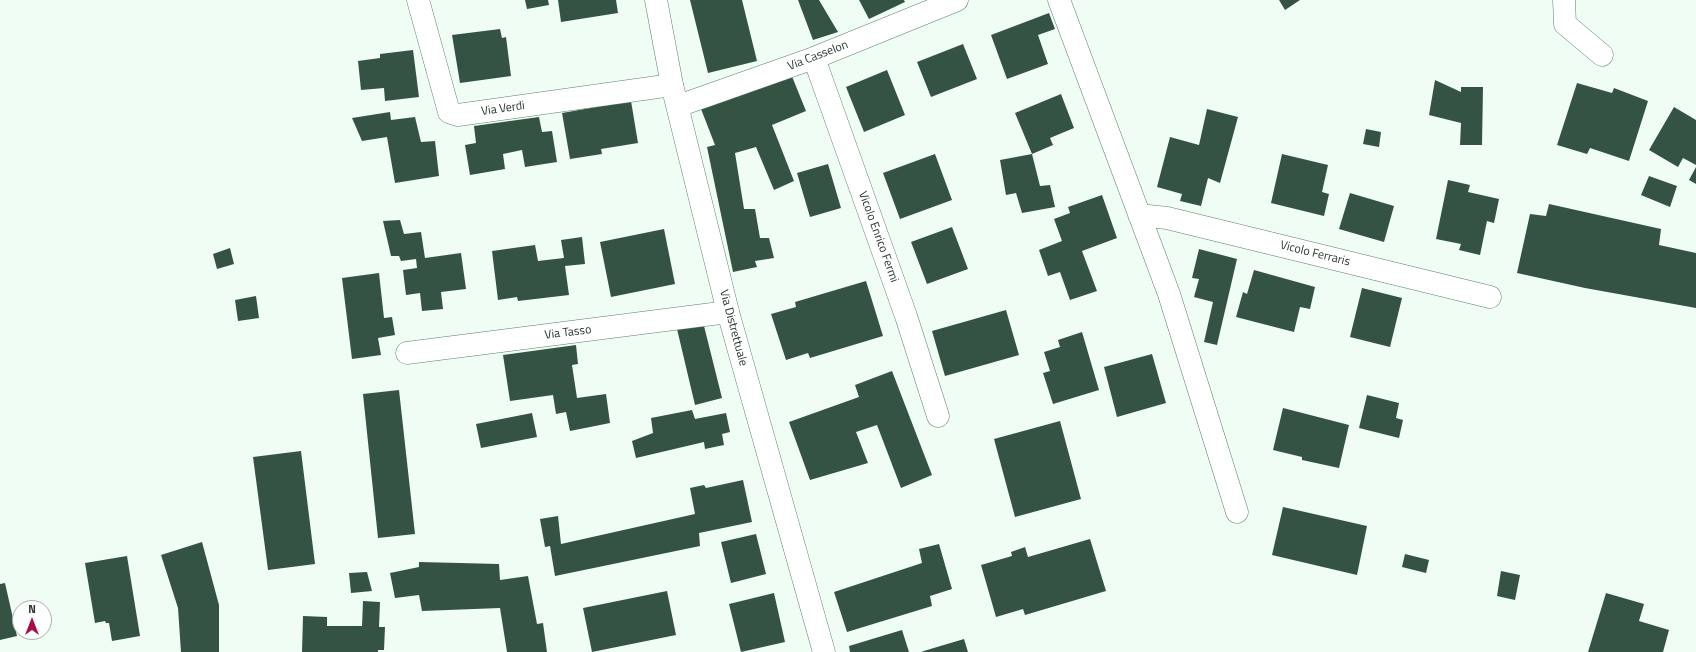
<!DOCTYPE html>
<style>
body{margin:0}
#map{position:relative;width:1696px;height:652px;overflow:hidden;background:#f0fdf5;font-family:"Titillium Web",sans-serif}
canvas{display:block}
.north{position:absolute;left:12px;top:600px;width:40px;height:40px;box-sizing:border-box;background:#fff;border:1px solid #a9afab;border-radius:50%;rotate:0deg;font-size:11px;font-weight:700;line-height:16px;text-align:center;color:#28362e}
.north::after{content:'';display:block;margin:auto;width:14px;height:18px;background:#a40e4c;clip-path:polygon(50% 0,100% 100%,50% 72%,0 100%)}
</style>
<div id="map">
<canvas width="1696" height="652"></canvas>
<div class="north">N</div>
</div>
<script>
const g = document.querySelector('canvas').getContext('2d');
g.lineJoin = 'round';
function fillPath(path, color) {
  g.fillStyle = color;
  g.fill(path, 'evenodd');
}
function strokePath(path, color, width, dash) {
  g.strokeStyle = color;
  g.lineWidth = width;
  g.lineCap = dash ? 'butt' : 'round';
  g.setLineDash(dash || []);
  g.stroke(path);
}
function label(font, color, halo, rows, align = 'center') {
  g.font = font + ' "Titillium Web",sans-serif';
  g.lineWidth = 4;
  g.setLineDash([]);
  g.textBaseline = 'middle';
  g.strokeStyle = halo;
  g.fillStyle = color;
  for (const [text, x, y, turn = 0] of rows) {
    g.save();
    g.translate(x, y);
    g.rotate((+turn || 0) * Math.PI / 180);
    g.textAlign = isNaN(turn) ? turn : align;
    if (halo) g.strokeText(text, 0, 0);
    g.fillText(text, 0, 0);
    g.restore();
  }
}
fillPath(new Path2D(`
 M525,0H548L549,5L527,9Z
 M558,0H616L618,13L561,22Z
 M690,0H742L757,61L708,73Z
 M798,0H819L838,32L813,40Z
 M859,0H904L905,2L869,19Z
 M1279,0H1300L1285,10Z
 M1049,13L1055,29L1038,35L1048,64L1007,79L991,35Z
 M500,29L502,38L506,37L511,76L460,83L452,35Z
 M963,44L977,79L931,97L917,62Z
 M413,50L419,97L385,101L384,88L361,90L358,61L380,58V54Z
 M887,70L905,115L864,132L846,87Z
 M791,74L806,111L772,125L794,181L774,190L756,147L735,153L744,209H755L760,238H769L774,258L755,261L757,267L733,272L707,147L715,145L701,109Z
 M1435,80L1461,92V87H1483L1482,145H1460L1461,123L1429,115Z
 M1577,83L1612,93L1614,88L1648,101L1629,161L1590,148L1587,154L1557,145Z
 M1061,94L1074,128L1050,138L1053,145L1032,154L1040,186L1050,185L1055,207L1022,213L1016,193L1006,195L1000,160L1032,154L1015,113Z
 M631,101L638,143L601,149L602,154L570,159L562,113Z
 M1674,107L1696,120V165L1683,158L1678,167L1649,150Z
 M1207,109L1238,117L1220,183L1208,178L1201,206L1180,201L1182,194L1157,187L1170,137L1199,145Z
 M390,112L391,120L415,117L421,142L435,141L439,176L395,183L387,137L362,141L352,118Z
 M539,117L542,132L552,131L557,162L525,167L522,150L503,154L505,169L470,175L465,145L476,143L474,126Z
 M1366,129L1381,132L1379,147L1363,144Z
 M935,154L952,200L900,219L883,173Z
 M1282,154L1328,165L1322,192L1329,194L1324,216L1271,203Z
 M828,164L841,208L810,217L797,173Z
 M1696,167V184L1689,180Z
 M1649,176L1677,186L1670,207L1641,195Z
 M1448,180L1470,185L1468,192L1499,199L1494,223L1487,221L1480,255L1459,250L1461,244L1436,239Z
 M1350,193L1394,206L1384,242L1339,229Z
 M1102,195L1117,238L1082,251L1097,291L1070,300L1060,272L1048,276L1039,250L1062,241L1054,219L1070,213L1068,207Z
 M1549,204L1661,229L1659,245L1696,253V308L1585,288L1517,273L1530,214L1546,216Z
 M400,220L404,234L421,232L425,258L461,253L466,289L441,292L443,309L422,311L420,293L406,295L403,270L417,268L416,259L401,261L399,256H391L383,221Z
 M952,227L968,269L927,284L911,242Z
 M664,229L675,284L611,297L600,242Z
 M582,237L585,264L565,266L569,295L518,301L517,297L498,300L492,251L535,245L538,261L564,258L561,240Z
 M230,248L234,264L217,269L213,254Z
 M1199,249L1237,259L1217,345L1204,342L1213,302L1194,297L1199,279L1192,278Z
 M1254,270L1315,287L1310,309L1300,307L1294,332L1236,317L1243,292L1247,294Z
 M379,273L384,318L392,317L395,335L378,338L381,355L352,359L342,278Z
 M866,281L883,336L810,358L808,353L786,360L771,314L796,307L795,302Z
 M1362,288L1402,298L1390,347L1350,337Z
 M256,296L259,318L238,321L235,300Z
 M1006,310L1019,355L945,376L932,331Z
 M703,322L722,398L695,405L677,329Z
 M1082,332L1099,390L1053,404L1043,373L1050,371L1044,352L1060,347L1058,340Z
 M576,345L578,364L572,365L577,398L606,394L610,423L570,431L566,412L556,414L553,395L510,401L503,355Z
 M1152,354L1166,403L1117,417L1104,367Z
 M892,371L932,475L901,488L877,425L856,432L868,463L810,480L789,422L859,397L855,385Z
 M399,390L415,534L378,538L363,394Z
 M1367,395L1399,403L1396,418L1403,420L1399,438L1359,428Z
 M1283,408L1349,425L1339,468L1302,460V457L1273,450Z
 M692,410L695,419L726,413L730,432L722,434L724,445L705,449L704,442L636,458L632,441L653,433L651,418Z
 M532,413L537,437L481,448L476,424Z
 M1060,421L1081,499L1015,517L994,439Z
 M301,451L315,564L268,570L253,457Z
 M743,480L752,522L699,533L700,546L555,576L550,546L545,547L540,519L558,516L561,544L695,514L690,488L704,485L706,488Z
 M1283,507L1367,526L1357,575L1272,555Z
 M756,534L766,574L731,583L721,542Z
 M1090,539L1106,591L1025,615L1023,609L996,617L981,565L1012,556L1011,552L1025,547L1028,557Z
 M202,542L219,605V652H181L178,608L161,555Z
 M939,544L952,589L930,596L932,606L847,632L834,592L922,563L919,549Z
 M1405,554L1429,560L1426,573L1402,567Z
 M127,556L140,636L112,641L109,623H106L105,621L95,623L85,563Z
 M419,562L499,564L500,580L528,576L537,624L543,623L547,652H507L500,608L422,611L419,595L395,598L390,573L419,567Z
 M1501,571L1520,575L1515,600L1497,596Z
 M367,572L372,591L351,593L349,573Z
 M5,583L17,636L0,640V584Z
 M667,591L676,635L592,652L583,608Z
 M774,593L785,642L741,652L729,604Z
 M1606,593L1644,604L1639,621L1669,630L1663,652H1588Z
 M363,601L380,602L379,627H385L384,650H378V652H302L303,616L327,617V626H362Z
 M902,630L909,652H850L849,646Z
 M964,639L968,652H921L927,650Z`), '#355342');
const minor = new Path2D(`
 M418,0L449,112L458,115L672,85
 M1059,0L1169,294L1237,512
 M1564,0L1565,24L1602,55
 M814,58L906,316L938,416
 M678,106L814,58L957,0
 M1139,215L1167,218L1490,297
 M407,353L728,312`);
const major = new Path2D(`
 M656,0L672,85L728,312L824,652`);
strokePath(minor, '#5f7e6c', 23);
strokePath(major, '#5f7e6c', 23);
strokePath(minor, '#fff', 22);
strokePath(major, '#fff', 22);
label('12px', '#28362e', '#fff', [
 ["Via Casselon",818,56,-21],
 ["Via Verdi",503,109,-8],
 ["Vicolo Enrico Fermi",878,237,70],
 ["Vicolo Ferraris",1315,254,14],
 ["Via Distrettuale",733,328,75],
 ["Via Tasso",568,333,-7]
]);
</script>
